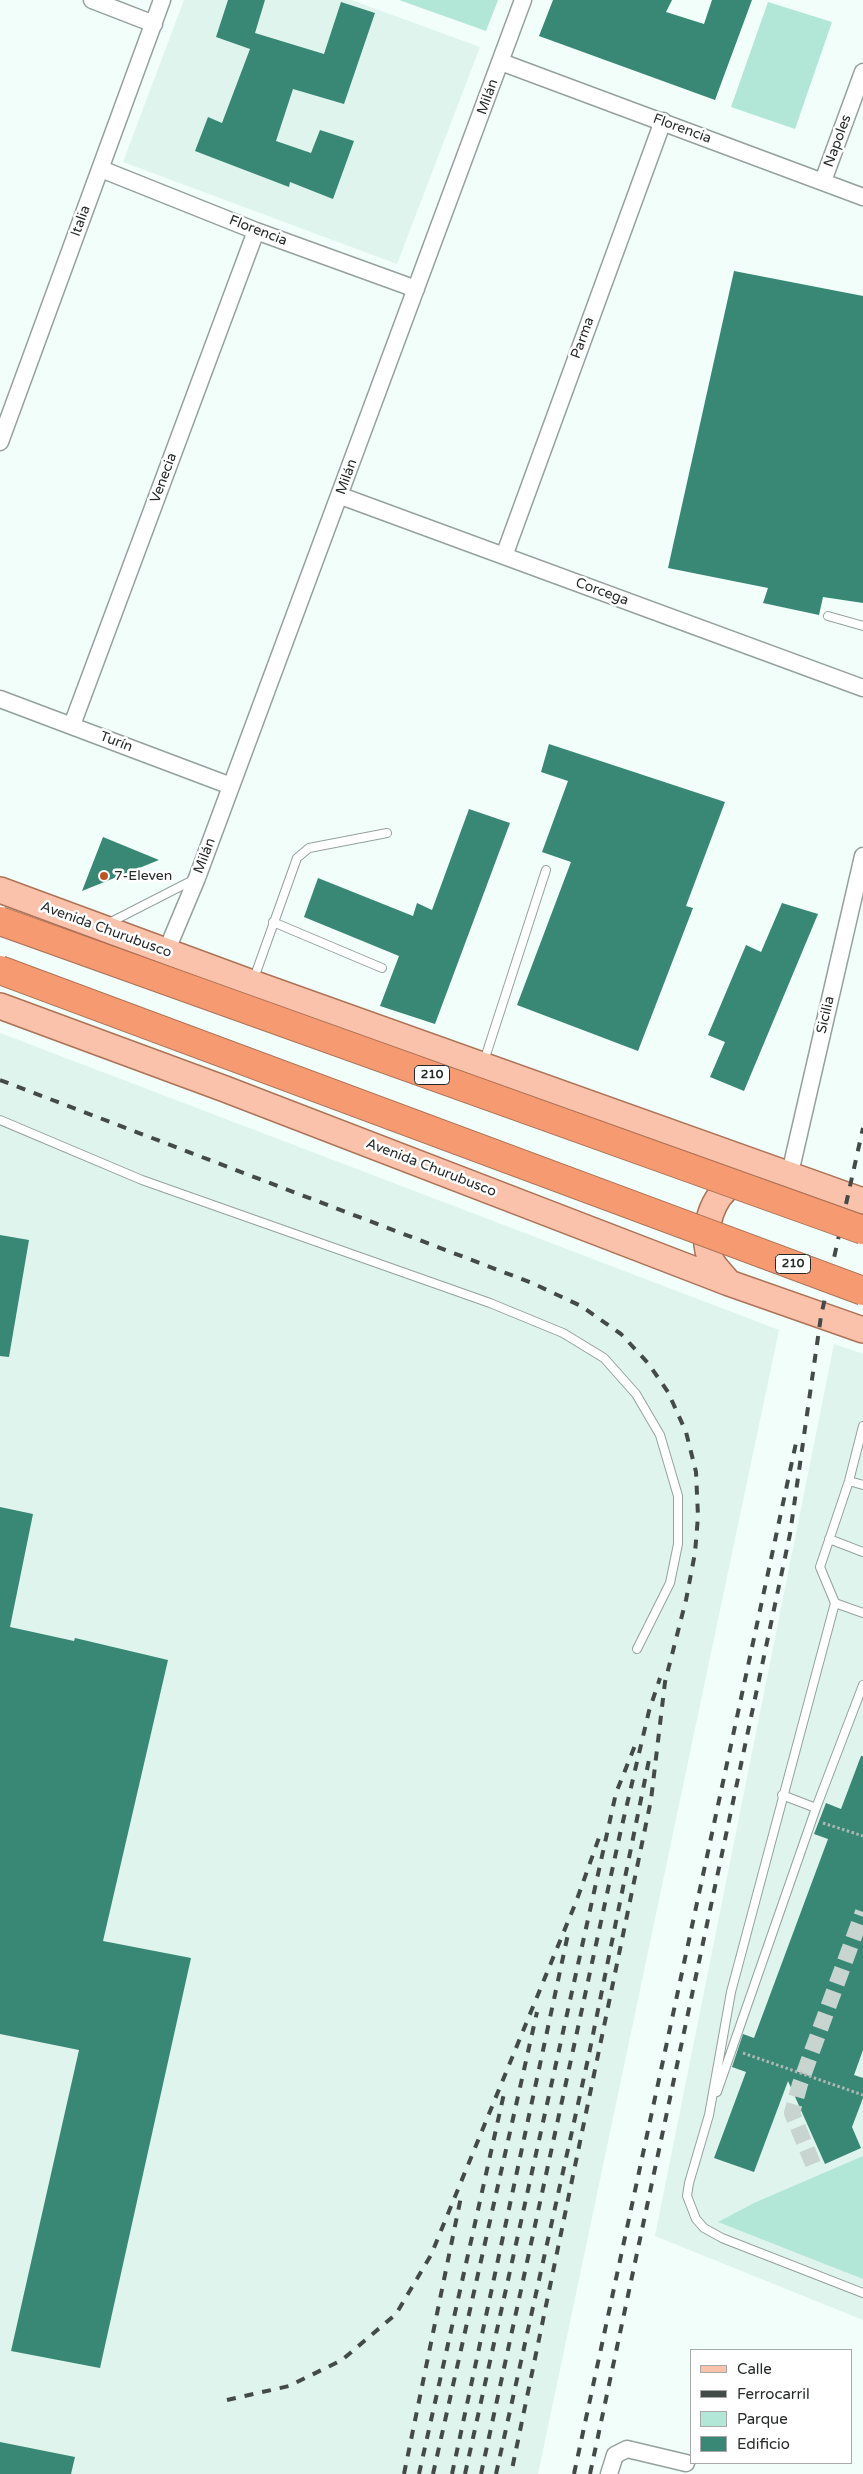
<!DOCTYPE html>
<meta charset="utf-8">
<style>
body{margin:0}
#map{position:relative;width:863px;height:2474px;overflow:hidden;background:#f1fefa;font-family:"Varela Round",sans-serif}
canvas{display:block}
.legend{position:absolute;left:690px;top:2349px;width:162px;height:115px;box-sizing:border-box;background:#fff;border:1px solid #a8aaa9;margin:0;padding:6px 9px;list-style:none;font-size:15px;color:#252a28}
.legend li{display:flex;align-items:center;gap:10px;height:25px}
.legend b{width:25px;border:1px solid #a8aaa9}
</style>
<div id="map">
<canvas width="863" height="2474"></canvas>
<ul class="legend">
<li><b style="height:6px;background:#fac2aa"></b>Calle</li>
<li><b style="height:6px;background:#444a48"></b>Ferrocarril</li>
<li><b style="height:14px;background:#b2e7d8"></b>Parque</li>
<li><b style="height:14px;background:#398875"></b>Edificio</li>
</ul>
</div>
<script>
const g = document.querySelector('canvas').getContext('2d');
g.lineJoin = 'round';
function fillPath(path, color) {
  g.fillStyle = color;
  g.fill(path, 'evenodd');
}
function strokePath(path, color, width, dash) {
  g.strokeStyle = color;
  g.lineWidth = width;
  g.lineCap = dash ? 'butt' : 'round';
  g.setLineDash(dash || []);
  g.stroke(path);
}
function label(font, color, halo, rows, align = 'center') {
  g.font = font + ' "Varela Round",sans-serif';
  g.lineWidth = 5;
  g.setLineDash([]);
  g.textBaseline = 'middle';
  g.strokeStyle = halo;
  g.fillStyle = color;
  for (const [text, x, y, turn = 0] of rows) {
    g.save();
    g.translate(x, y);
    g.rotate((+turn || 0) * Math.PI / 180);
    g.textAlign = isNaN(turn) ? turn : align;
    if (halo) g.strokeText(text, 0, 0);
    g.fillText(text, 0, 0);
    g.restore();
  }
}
fillPath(new Path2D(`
 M184,0H351L480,47L397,264L123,162Z
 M0,1033L779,1330L538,2474H0Z
 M834,1344L863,1354V2320L655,2236Z`), '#def4ed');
fillPath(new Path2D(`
 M399,0H498L486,31Z
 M768,2L832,22L795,129L731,107Z
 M863,2156V2279L718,2222L754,2203Z`), '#b2e7d8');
fillPath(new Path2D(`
 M228,0H265L255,33L324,54L341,2L375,13L344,104L293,89L276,141L311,153L320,130L354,141L333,199L290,182L289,187L195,151L208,117L222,123L250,49L216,37Z
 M553,0H672L666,12L704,24L712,0H752L715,100L539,36Z
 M734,271L863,296V603L823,597L819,615L763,603L768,588L668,568Z
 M549,744L725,802L686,906L693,908L638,1051L517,1005L571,862L542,852L568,781L541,772Z
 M469,809L510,823L435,1024L380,1006L399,956L304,917L318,878L413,916L417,903L432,910Z
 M103,837L159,860L82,891Z
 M782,903L818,914L744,1091L710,1077L725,1042L708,1035L746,945L761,952Z
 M0,1235L29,1240L9,1357L0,1356Z
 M0,1507L33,1514L10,1627L74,1641L75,1638L168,1660L103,1941L191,1958L100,2368L11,2351L79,2050L0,2034Z
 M861,1756H863V2050L854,2075L863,2078V2098L852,2127L861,2148L825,2164L788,2081L754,2172L714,2158L746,2072L732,2067L743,2034L754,2038L828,1839L814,1834L826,1803L841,1809Z
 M0,2442L75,2457L71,2474H0Z`), '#398875');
strokePath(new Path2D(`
 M813,2164L792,2113L800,2084L863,1912`), '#c8d4d0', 16, [16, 8]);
const lane = new Path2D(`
 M828,616L863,626
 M273,922L382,968
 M107,924L195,879
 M253,981L297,858L309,848L387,833
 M484,1061L546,870
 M0,1120L142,1180L490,1303L563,1333L604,1358L636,1394L660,1435L678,1496V1544L670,1583L637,1649
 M863,1426L849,1481L820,1567L835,1603L731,1992L709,2115L689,2183L687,2196L696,2219L704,2228L722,2238L863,2293
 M849,1481L863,1485
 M829,1539L863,1552
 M835,1603L863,1613
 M782,1795L816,1808
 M717,2092L816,1808L863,1685`);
const street = new Path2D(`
 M92,0L154,24
 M501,62L863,197
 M101,169L256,231L416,289
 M823,181L863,72
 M0,442L162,0
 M341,496L863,688
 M504,556L663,121
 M0,699L231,786
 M72,725L256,231
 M166,952L197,878L523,0
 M790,1173L863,856
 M609,2474L615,2455L627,2449L686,2463`);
const primary = new Path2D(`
 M0,890L252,983L863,1201
 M0,1006L225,1089L729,1283L863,1330
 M729,1283C724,1276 716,1269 712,1262C701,1240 708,1206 726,1189C732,1183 741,1178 748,1173`);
strokePath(lane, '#95a19d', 10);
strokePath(street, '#95a19d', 19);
strokePath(primary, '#ad7357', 28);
strokePath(new Path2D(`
 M823,1823L863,1836
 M743,2053L863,2095`), '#aeb8b5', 3, [2.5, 2.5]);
strokePath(lane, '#fff', 8);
strokePath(street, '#fff', 16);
strokePath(primary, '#fac2aa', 25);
strokePath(new Path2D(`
 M0,1080L532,1283L581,1306L621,1334L648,1363L668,1392L686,1432L696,1472L698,1516L695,1553L686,1600L665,1682L651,1800L511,2474
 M227,2400L289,2386L342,2360L396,2314L431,2255L576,1902L600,1835
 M404,2474L462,2192
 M419,2474L505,2089
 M433,2474L537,2012
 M452,2474L568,1934
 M465,2474L616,1793L636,1743
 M481,2474L620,1834L649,1711L660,1678
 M496,2474L588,2059L650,1755
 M574,2474L796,1443
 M590,2474L790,1534L821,1316L863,1128`), '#444a48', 4, [9, 9]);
const highwayBridge = new Path2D(`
 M0,921L863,1230
 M0,970L863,1291`);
strokePath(highwayBridge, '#ad7357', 30, []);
strokePath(highwayBridge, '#f69a71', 28);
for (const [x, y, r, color] of [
 [104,876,5,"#bb5625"]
]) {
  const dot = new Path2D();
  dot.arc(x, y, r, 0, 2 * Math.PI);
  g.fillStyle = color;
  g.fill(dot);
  strokePath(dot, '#fff', 2);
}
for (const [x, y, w] of [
 [432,1075,35],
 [793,1264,35]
]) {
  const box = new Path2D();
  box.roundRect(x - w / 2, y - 9.5, w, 19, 4);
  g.fillStyle = '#fff';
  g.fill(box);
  strokePath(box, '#252a28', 1);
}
label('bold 12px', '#252a28', null, [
 ["210",432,1075],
 ["210",793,1264]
]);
label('14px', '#252a28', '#fff', [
 ["Milán",488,97,-70],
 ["Florencia",682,129,20],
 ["Napoles",838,141,-70],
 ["Italia",81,221,-70],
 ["Florencia",258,231,21],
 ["Parma",583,338,-70],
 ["Milán",347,477,-70],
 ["Venecia",164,478,-70],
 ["Corcega",602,592,20],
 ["Turín",116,742,21],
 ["Milán",205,856,-69],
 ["Avenida Churubusco",106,930,20],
 ["Sicilia",826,1015,-77],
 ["Avenida Churubusco",431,1168,21]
]);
label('14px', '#252a28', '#fff', [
 ["7-Eleven",114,876]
], 'left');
</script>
